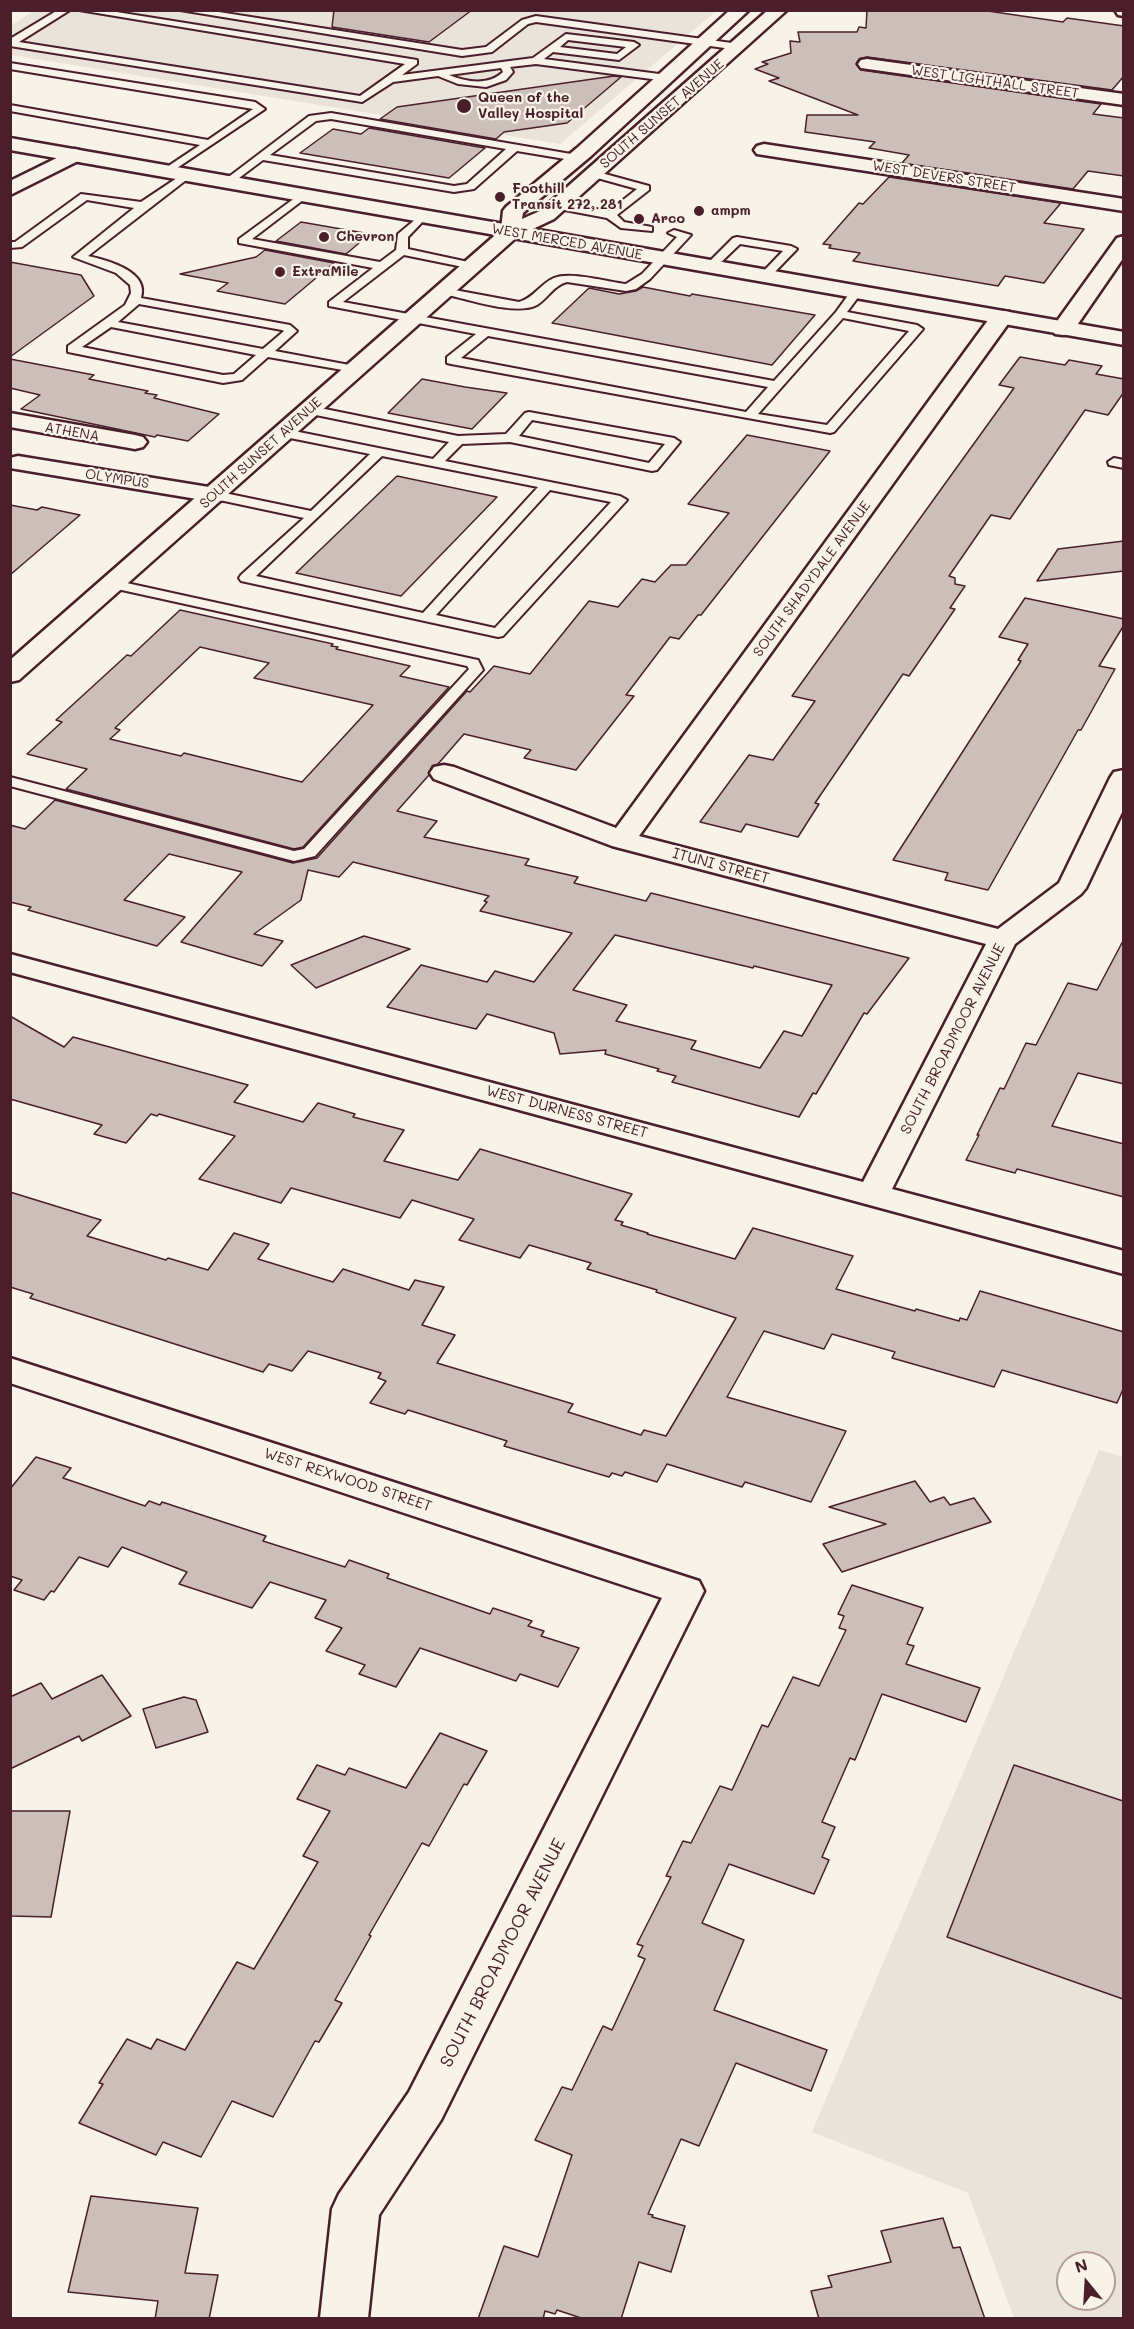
<!DOCTYPE html>
<style>
body{margin:0}
#map{position:relative;width:1134px;height:2329px;overflow:hidden;background:#f7f3e8;font-family:Mali,sans-serif}
canvas{display:block}
.frame{position:absolute;inset:0;border:12px solid #4a1f2b;pointer-events:none}
.north{position:absolute;left:1056px;top:2251px;width:60px;height:60px;box-sizing:border-box;background:#f7f3e8;border:2px solid #b29e9c;border-radius:50%;rotate:342deg;font-size:16px;font-weight:700;line-height:24px;text-align:center;color:#4a1f2b}
.north::after{content:'';display:block;margin:auto;width:21px;height:27px;background:#4a1f2b;clip-path:polygon(50% 0,100% 100%,50% 72%,0 100%)}
</style>
<div id="map">
<canvas width="1134" height="2329"></canvas>
<div class="frame"></div>
<div class="north">N</div>
</div>
<script>
const g = document.querySelector('canvas').getContext('2d');
g.lineJoin = 'round';
function fillPath(path, color) {
  g.fillStyle = color;
  g.fill(path, 'evenodd');
}
function strokePath(path, color, width, dash) {
  g.strokeStyle = color;
  g.lineWidth = width;
  g.lineCap = dash ? 'butt' : 'round';
  g.setLineDash(dash || []);
  g.stroke(path);
}
function label(font, color, halo, rows, align = 'center') {
  g.font = font + ' Mali,sans-serif';
  g.lineWidth = 4.5;
  g.setLineDash([]);
  g.textBaseline = 'middle';
  g.strokeStyle = halo;
  g.fillStyle = color;
  for (const [text, x, y, turn = 0] of rows) {
    g.save();
    g.translate(x, y);
    g.rotate((+turn || 0) * Math.PI / 180);
    g.textAlign = isNaN(turn) ? turn : align;
    if (halo) g.strokeText(text, 0, 0);
    g.fillText(text, 0, 0);
    g.restore();
  }
}
fillPath(new Path2D(`
 M35,10L716,11L560,144L11,55L10,26Z
 M1099,1450L1123,1457V2318H1014L968,2193L812,2132ZM1068,2263H1104V2299H1068Z`), '#eae3da');
const building = new Path2D(`
 M334,10H472L429,42L332,27Z
 M867,10H981L1063,22L1067,18L1124,26V76L1112,90L867,57L859,59L856,64L861,70L1101,104L1093,114L1124,118V176L1088,171L1073,189L902,163L909,155L869,148L875,142L805,132L807,115H858L769,81L779,78L755,69L768,64L762,62L791,53L790,41L800,42L798,32H857L859,27L866,28Z
 M614,76L621,77L567,123L504,132L496,139L380,119L397,107Z
 M369,128L485,148L449,178L300,153L333,129L361,134Z
 M889,177L1061,203L1044,223L1084,229L1044,283L1005,276L998,286L853,261L860,253L829,248L831,245L823,244L859,203L863,204Z
 M301,222L370,234L346,254L276,241Z
 M265,250L334,263L285,304L217,291L228,283L180,274L256,257Z
 M10,262L81,275L94,296L10,357Z
 M643,287L690,296L692,294L815,315L772,365L552,323L589,288L619,294L636,291Z
 M1020,357L1065,365L1069,360L1102,366L1096,374L1124,379V392L1108,415L1085,410L1010,519L991,515L949,576L955,578V584L965,586L950,608L955,609L909,676L903,674L815,803L819,804L798,837L746,824L741,832L700,822L749,755L773,760L815,701L792,696L1014,388L999,385Z
 M10,359L94,375L89,379L148,391L145,393L157,395L154,398L219,414L188,441L157,435L155,437L21,409L40,395L10,388Z
 M422,379L465,387L507,393L472,429L388,413Z
 M747,435L830,451L701,615H698L679,639L670,637L626,695L634,696L576,770L524,758L531,750L464,734L438,764L432,766L429,775L397,811L437,821L424,837L529,859L525,865L578,877L574,883L646,901L651,893L909,958L867,1014L864,1013L816,1094L813,1093L799,1117L672,1082L676,1076L657,1071L659,1069L605,1054L606,1050L560,1054L554,1033L487,1014L476,1029L387,1007L421,965L487,982L495,971L534,982L572,933L480,911L487,902L484,901L489,896L353,862L339,877L308,870L301,900L254,934L283,941L262,966L181,942L242,872L169,854L124,900L185,917L157,946L28,910L31,907L10,902V825L25,829L55,800L293,863L317,858L467,691L470,692L494,666L530,674L589,601L618,607L642,579L655,582L671,565H686L729,513L688,504ZM615,935L753,968L754,966L832,985L802,1036L784,1031L760,1068L691,1049L696,1041L616,1021L627,1005L573,990Z
 M397,476L497,497L401,596L296,573Z
 M10,505L37,510L42,507L80,515L10,575Z
 M1124,541V571L1037,581L1058,549Z
 M1025,598L1124,619V625L1099,666L1115,669L1081,730H1078L988,890L945,880L948,873L893,860L1021,661L1018,660L1028,644L999,637Z
 M180,610L333,644L331,646L338,647L336,649L410,666L400,676L449,687L303,847L294,849L66,789L87,769L27,754L62,722L56,720L127,655L131,656ZM200,647L269,663L254,678L373,705L302,782L184,753L181,756L110,739L120,730L115,728Z
 M364,936L410,949L316,988L291,965Z
 M1124,939V1084L1078,1073L1052,1126L1124,1144V1197L1017,1169L1015,1173L966,1160L979,1135H977L1000,1088L1004,1089L1026,1043L1036,1045L1068,983L1097,990Z
 M10,1016L64,1047L73,1037L248,1085L234,1102L303,1122L318,1103L355,1114L353,1117L404,1130L384,1161L458,1180L480,1149L632,1194L615,1220L623,1222L621,1225L648,1233L647,1234L735,1259L753,1228L853,1256L836,1289L915,1311L916,1309L959,1321L960,1318L967,1320L980,1291L1124,1332V1387L1117,1403L1002,1370L994,1387L892,1358L895,1352L832,1334L824,1349L764,1331L727,1397L846,1431L811,1502L745,1482L742,1487L667,1464L657,1482L625,1472L622,1476L612,1473L609,1477L504,1446L507,1441L408,1410L405,1414L370,1403L386,1381L378,1378L381,1373L308,1351L292,1371L269,1364L263,1372L30,1298L33,1294L10,1287V1192L101,1220L87,1236L166,1260L168,1258L208,1270L234,1233L269,1244L258,1259L333,1282L343,1269L409,1290L415,1280L444,1287L422,1325L455,1335L437,1363L573,1404L568,1412L641,1435L644,1430L666,1436L736,1318L656,1292L657,1290L587,1269L591,1263L529,1245L520,1258L459,1240L474,1219L412,1200L400,1218L291,1188L281,1203L199,1179L235,1136L159,1114L157,1116L151,1114L126,1143L94,1134L102,1125L10,1099Z
 M36,1457L71,1468L63,1478L145,1506L149,1501L160,1505L162,1502L266,1536L263,1541L345,1567L349,1560L389,1574L387,1578L490,1614L493,1608L532,1621L528,1626L544,1631L541,1636L579,1648L558,1687L520,1674L516,1681L420,1648L396,1687L359,1674L365,1665L326,1651L342,1628L315,1618L326,1600L270,1582L252,1608L179,1584L187,1572L122,1547L108,1567L79,1557L54,1592L51,1591L44,1600L14,1590L22,1580L10,1576V1489Z
 M915,1481L930,1502L944,1497L950,1505L974,1498L991,1522L842,1572L823,1544L886,1524L829,1507Z
 M852,1585L923,1608L907,1644L914,1646L906,1664L980,1688L966,1722L882,1694L855,1760L850,1758L822,1822L835,1827L822,1857L829,1860L814,1894L729,1864L702,1923L744,1940L714,2010L827,2050L811,2091L736,2063L699,2146L681,2139L648,2214L653,2215L652,2217L685,2226L671,2272L639,2262L621,2319H584L557,2310L555,2314L545,2311L543,2319H478L504,2246L538,2257L572,2155L535,2140L562,2087L572,2090L603,2026L612,2030L645,1959L638,1956L643,1946L637,1944L671,1877L666,1876L683,1841L691,1843L720,1786L732,1790L762,1725L768,1727L793,1677L819,1686L846,1630L839,1628L844,1616L838,1614Z
 M102,1675L131,1716L82,1741L79,1736L10,1769V1697L41,1683L52,1699Z
 M184,1697L196,1700L208,1732L156,1748L143,1709Z
 M440,1733L487,1751L467,1785L464,1784L429,1846L422,1843L369,1935L371,1936L335,2000L342,2003L319,2042L315,2041L273,2117L232,2101L201,2157L163,2142L156,2155L79,2123L103,2084L99,2083L127,2039L151,2049L157,2039L185,2050L237,1962L254,1969L318,1862L303,1856L330,1811L297,1799L317,1765L345,1775L349,1768L406,1788Z
 M1014,1765L1123,1801V1999L947,1937Z
 M10,1811H70L51,1917L10,1916Z
 M91,2196L198,2208L185,2273L218,2275L209,2319H155L158,2301L68,2292Z
 M943,2218L953,2248L960,2247L985,2319H819L811,2291L832,2287L828,2276L891,2262L881,2231Z`);
fillPath(building, '#ccbfb9');
strokePath(building, '#4a1f2b', 1.5);
const service = new Path2D(`
 M58,10H70L19,42L360,96L405,64L79,10H104L417,60V64L402,75L533,58L566,34L634,42L639,45L619,60L553,52L544,59L667,75L672,78L667,81L536,64L510,67L513,72L506,80L486,87L458,84L438,76L393,82L362,102L10,46V39ZM568,40L626,47L617,54L560,47ZM501,68L503,72C489,86 466,82 449,75Z
 M180,10H206L462,50L486,47L522,20L536,16L739,44L744,47L739,50L536,22L528,24L492,52L462,56Z
 M10,63L255,102L265,109L168,174L164,173V169L200,145L10,111V105L208,140L253,109L10,69Z
 M331,113L577,155L582,158L577,161L517,151L474,189L454,192L263,160L231,184H223L222,182L309,116ZM331,119L506,149L467,184L454,186L270,155L316,121Z
 M594,171L649,186V190L617,215L624,222L652,227V231L621,228L607,218L554,208V204L558,203L609,211L637,189L590,176L589,174Z
 M186,172L191,175L190,177L88,256C106,260 150,271 141,298L290,325L297,331L275,351L360,367V373L268,357L242,380L223,383L68,352V346L125,305L131,293L130,285L116,273L73,257L134,208L87,200L22,247L10,248V242H15L81,194L141,202ZM139,304L282,330L284,331L263,349L118,322ZM111,327L256,355L234,374L223,375L82,347Z
 M303,192L308,195L307,197L252,239L380,262L396,250L398,234L423,213L428,216L408,237V249L473,263L479,266L473,269L404,255L343,302L774,381L836,312L852,290H860L862,292L847,312L917,325L923,329L834,432L830,433L451,364L447,363V357L476,334L329,306V302L373,268L239,243V239ZM843,318L909,331L827,425L758,414ZM488,336L768,387L746,412L461,358Z
 M674,230L691,235L650,279L636,289L626,291L567,282C554,285 548,298 537,305C516,316 467,299 444,294L438,291L444,288L519,302C534,298 540,284 554,278C570,271 608,282 626,284L642,274L677,237L668,233Z
 M737,237L791,246L797,249L769,278L765,279L759,276L783,251L740,244L714,269H706V265L733,238Z
 M310,406L458,436L506,434L525,413L529,412L674,438L680,442L657,470L652,471L510,442L462,444L445,461L620,496L627,500L503,636L498,637L241,581L239,578L241,575L304,518L210,498L208,495L210,492L215,491L311,511L370,454L280,436L278,433L280,430L284,429L433,459L449,442L306,413L304,410L306,407ZM532,420L665,444L649,463L519,436ZM382,456L538,487L423,613L256,576ZM550,490L611,502L495,628L436,615Z
 M1114,458L1124,460V468L1109,465L1108,462Z
 M113,580L473,659L478,660L483,670L315,856L294,861L10,786V777L294,851L304,849L469,669L467,666L108,587L106,584L108,581Z`);
const minor = new Path2D(`
 M1115,10H1124V16L1118,15Z
 M867,59L1124,94V105L861,68L858,64L861,60Z
 M764,144L1124,199V211L757,154L754,150L757,146Z
 M75,149L82,151L85,155L82,159L10,195V181Z
 M1124,236V257L1071,334L1063,335L1055,334L1052,329L1055,324L1117,238Z
 M1002,311L1010,312L1013,317L639,836L998,929L1059,883L1110,778L1114,772L1124,770V808L1086,888L1081,894L1015,944L892,1189L1124,1251V1274L10,972V954L863,1182L986,944L612,846L434,779L430,773L434,767L444,765L454,767L616,828L994,312Z
 M10,413L135,435L143,437L147,442L143,447L135,449L10,427Z
 M18,456L215,488L223,490L227,495L223,500L215,502L10,468V458Z
 M10,1358L699,1581L704,1591L441,2120L379,2215L368,2318H320L332,2209L339,2194L409,2092L662,1598L10,1383Z`);
const tertiary = new Path2D(`
 M10,138L1124,332V345L10,150Z`);
const primary = new Path2D(`
 M730,10H749L591,156L523,213L522,219L540,211L768,10H787L554,219L518,236L19,680L10,682V660L501,230L503,211L506,207L577,148Z`);
strokePath(service, '#4a1f2b', 4);
strokePath(minor, '#4a1f2b', 5);
strokePath(tertiary, '#4a1f2b', 5);
strokePath(primary, '#4a1f2b', 5);
fillPath(service, '#f7f3e8');
fillPath(minor, '#f7f3e8');
fillPath(tertiary, '#f7f3e8');
fillPath(primary, '#f7f3e8');
for (const [x, y, r, color] of [
 [464,106,8,"#4a1f2b"],
 [500,197,6,"#4a1f2b"],
 [699,211,6,"#4a1f2b"],
 [639,219,6,"#4a1f2b"],
 [324,237,6,"#4a1f2b"],
 [280,272,6,"#4a1f2b"]
]) {
  const dot = new Path2D();
  dot.arc(x, y, r, 0, 2 * Math.PI);
  g.fillStyle = color;
  g.fill(dot);
  strokePath(dot, '#f7f3e8', 2);
}
label('14px', '#4a1f2b', '#f7f3e8', [
 ["WEST LIGHTHALL STREET",995,82,8],
 ["SOUTH SUNSET AVENUE",662,114,-41],
 ["WEST DEVERS STREET",944,177,9],
 ["WEST MERCED AVENUE",567,242,10],
 ["ATHENA",72,432,10],
 ["SOUTH SUNSET AVENUE",261,453,-42],
 ["OLYMPUS",117,479,9],
 ["SOUTH SHADYDALE AVENUE",812,579,-54]
]);
label('bold 14px', '#4a1f2b', '#f7f3e8', [
 ["Queen of the",478,98],
 ["Valley Hospital",478,114],
 ["Foothill",512,189],
 ["Transit 272, 281",512,205],
 ["ampm",711,211],
 ["Arco",651,219],
 ["Chevron",336,237],
 ["ExtraMile",292,272]
], 'left');
label('15px', '#4a1f2b', '#f7f3e8', [
 ["ITUNI STREET",721,866,15],
 ["SOUTH BROADMOOR AVENUE",953,1039,-63],
 ["WEST DURNESS STREET",567,1112,15],
 ["WEST REXWOOD STREET",348,1480,18]
]);
label('18px', '#4a1f2b', '#f7f3e8', [
 ["SOUTH BROADMOOR AVENUE",503,1953,-63]
]);
</script>
